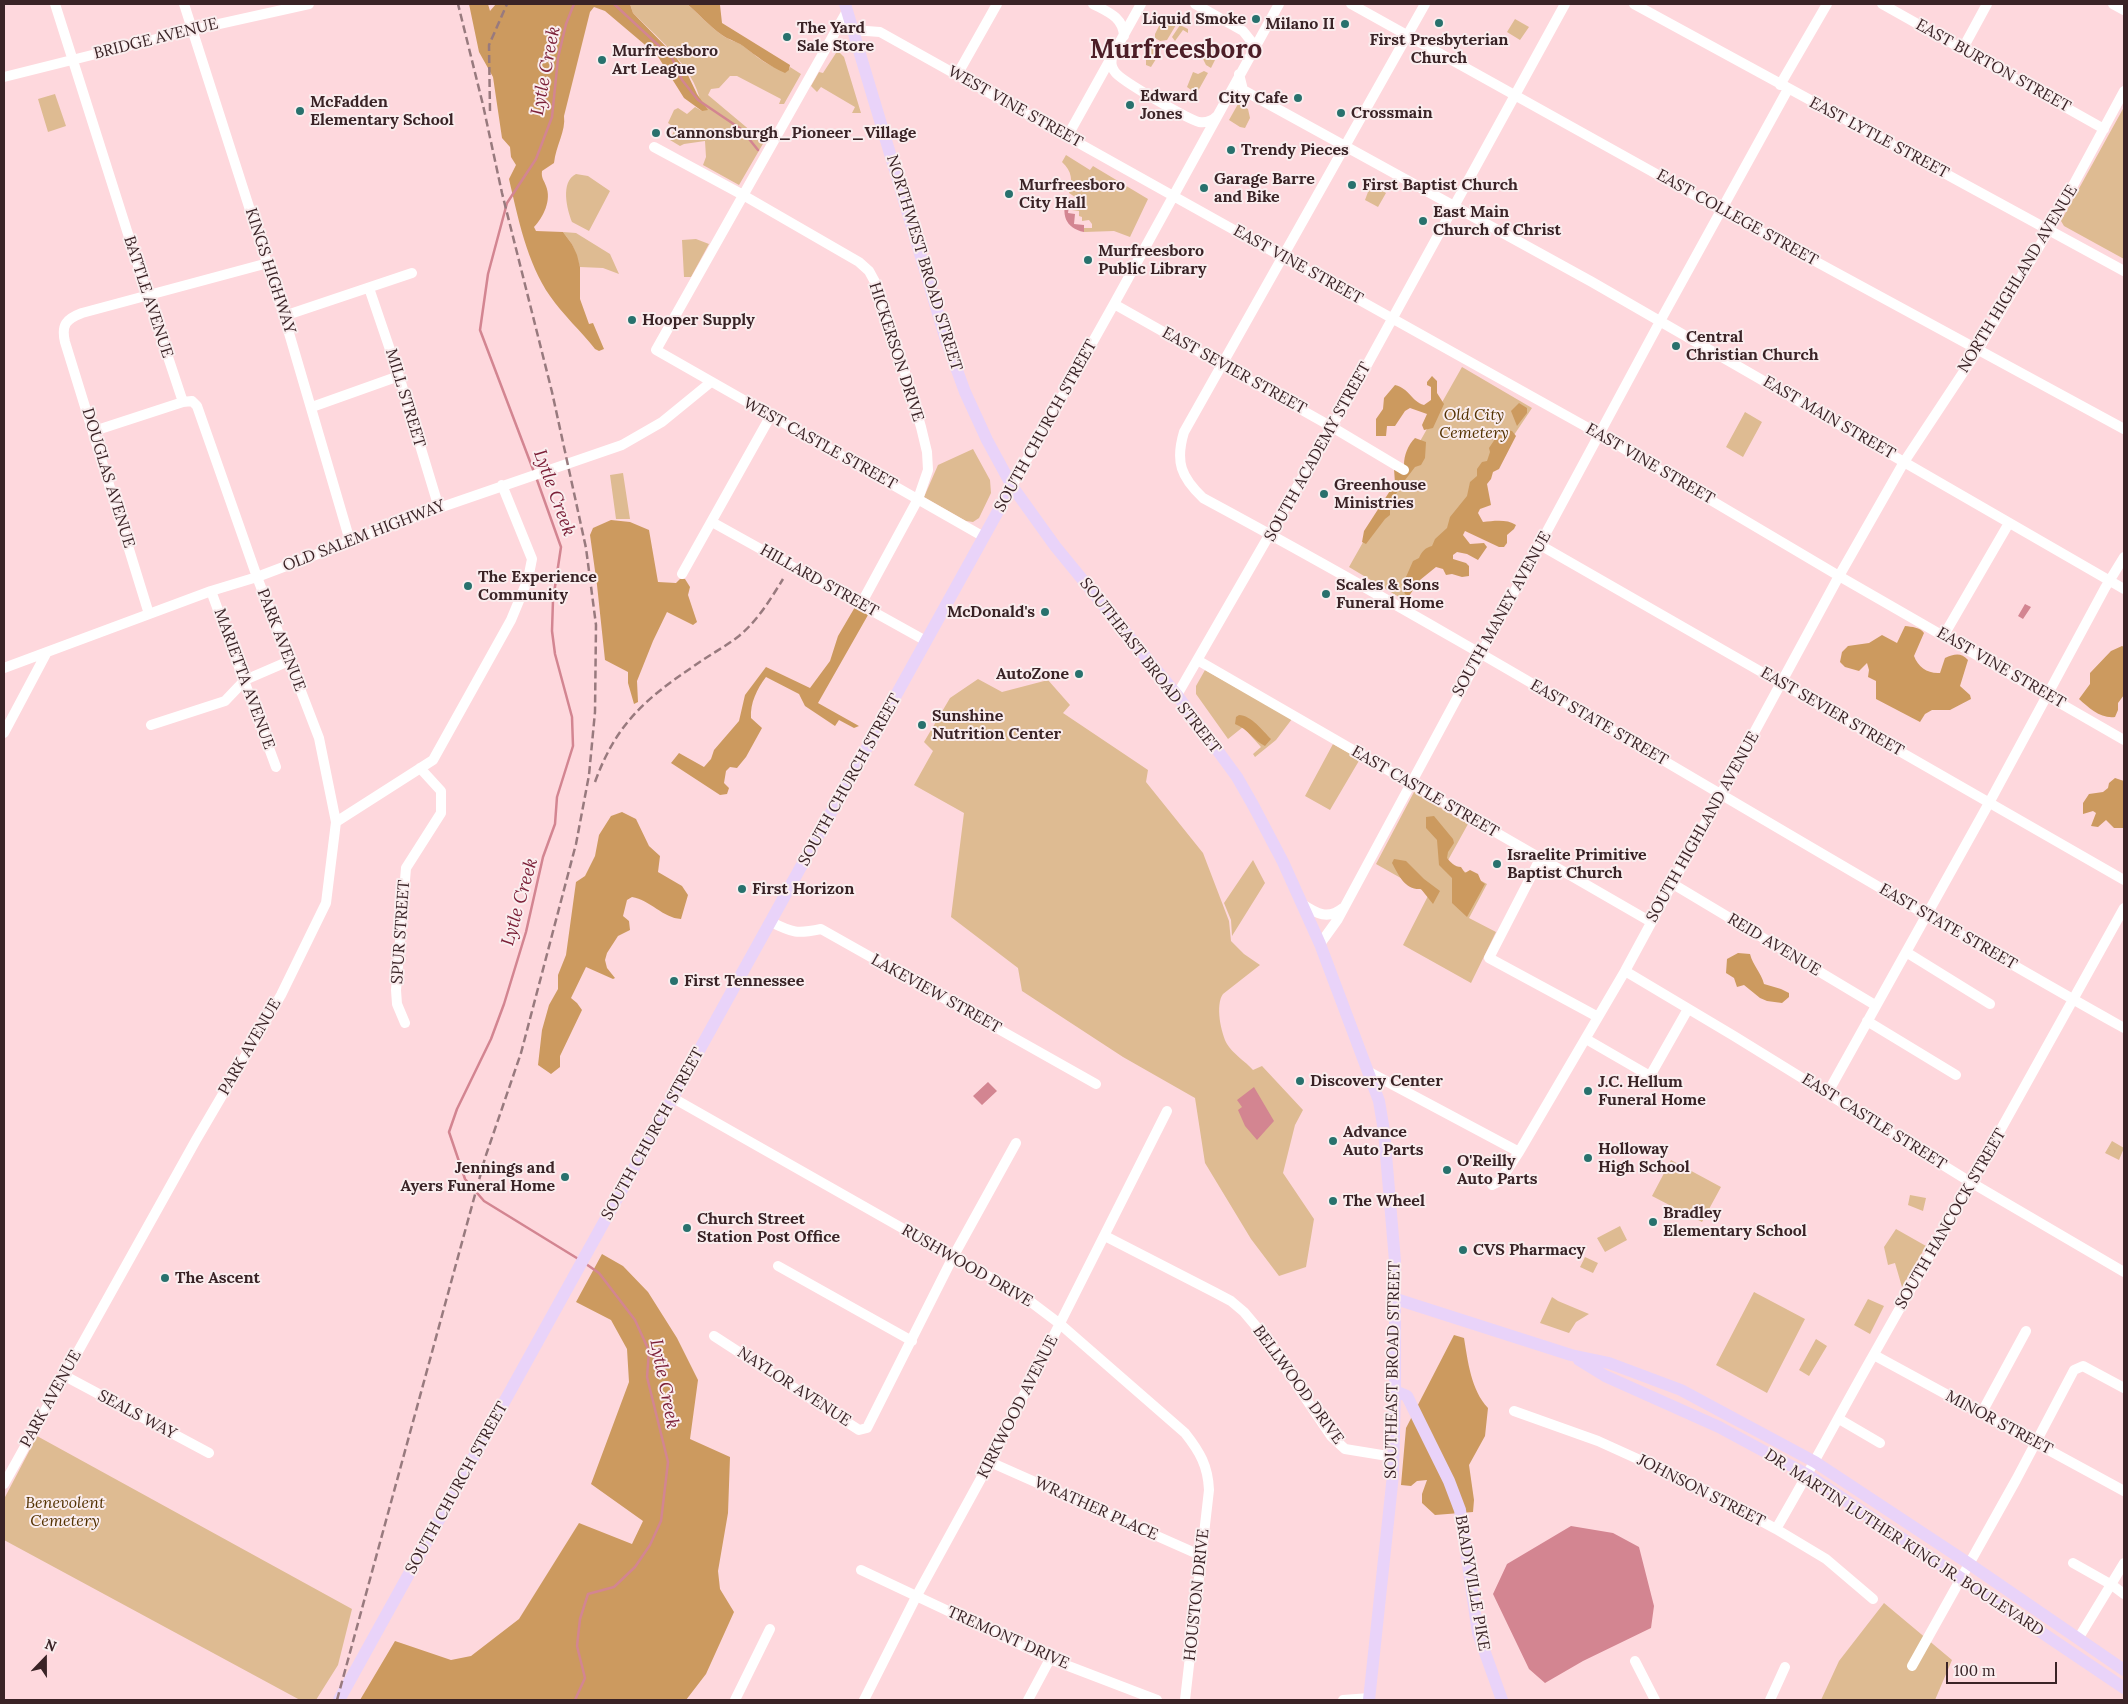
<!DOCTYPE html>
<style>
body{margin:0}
#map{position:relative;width:2128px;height:1704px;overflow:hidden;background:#fed8dd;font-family:Lora,serif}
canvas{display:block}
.frame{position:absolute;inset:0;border:5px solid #3a2326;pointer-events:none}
.north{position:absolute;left:20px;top:1634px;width:50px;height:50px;-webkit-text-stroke:4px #faedee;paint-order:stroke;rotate:22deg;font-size:14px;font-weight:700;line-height:20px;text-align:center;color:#3a2326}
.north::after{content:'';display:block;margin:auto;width:18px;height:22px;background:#3a2326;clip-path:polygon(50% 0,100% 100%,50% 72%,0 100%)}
.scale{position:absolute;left:1946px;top:1662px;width:111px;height:22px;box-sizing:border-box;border:2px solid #3a2326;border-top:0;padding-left:6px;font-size:15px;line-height:18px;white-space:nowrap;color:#3a2326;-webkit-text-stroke:4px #faedee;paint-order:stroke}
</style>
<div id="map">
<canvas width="2128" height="1704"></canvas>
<div class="frame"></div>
<div class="north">N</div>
<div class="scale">100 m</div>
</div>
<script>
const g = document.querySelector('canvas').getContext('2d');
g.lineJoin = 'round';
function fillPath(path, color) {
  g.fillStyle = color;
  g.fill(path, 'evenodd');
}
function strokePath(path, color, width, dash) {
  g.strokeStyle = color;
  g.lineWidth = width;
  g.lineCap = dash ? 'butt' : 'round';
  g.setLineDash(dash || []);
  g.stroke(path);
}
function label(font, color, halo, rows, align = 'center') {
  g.font = font + ' Lora,serif';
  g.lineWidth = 4;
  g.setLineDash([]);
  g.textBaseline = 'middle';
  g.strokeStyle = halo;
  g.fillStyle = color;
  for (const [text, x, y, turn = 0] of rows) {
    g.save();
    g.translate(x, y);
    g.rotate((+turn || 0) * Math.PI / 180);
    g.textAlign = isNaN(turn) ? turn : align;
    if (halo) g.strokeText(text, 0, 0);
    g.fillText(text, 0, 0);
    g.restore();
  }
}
fillPath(new Path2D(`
 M630,4H687C699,14 709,26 722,35C728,40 736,41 742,45C758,57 769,69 789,70L790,67L801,74L784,104H779L781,99L737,76H730L719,88L711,89L708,95L764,142L739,185L703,165L706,157L705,141L684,144L680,146L670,140L675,128L668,123L674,110L678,108L687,114L695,107L702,111C699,71 660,40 633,13Z
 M1515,19L1529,27L1520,40L1507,32Z
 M1169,21L1176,25L1167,40L1160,41L1155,38V34L1160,24Z
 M1180,25L1188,29V33L1183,30L1175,41L1172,37Z
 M1151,44H1156L1161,51L1151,67L1146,65V59L1143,57Z
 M1208,44L1212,45L1215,60L1211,68L1206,65L1202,57Z
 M836,53H840L844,57L861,113H852L855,107L821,87L817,92L811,86L819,72L823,73Z
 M1204,71L1208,73L1198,91L1194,92L1187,87L1193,72L1198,74Z
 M55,94L66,126L48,132L38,99Z
 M1238,104L1248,109L1250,118L1245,128L1240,127L1229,120Z
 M2124,107V259L2064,226L2061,221Z
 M1066,155L1090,170L1093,166L1148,199L1130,237L1114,231L1084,232V228H1092V224L1089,220L1082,221V217L1079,216V211L1072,210L1075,197L1069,193C1073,181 1072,171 1062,162Z
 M576,174L588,176L610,191L589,231L572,222C567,209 560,182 576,174Z
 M1371,184L1386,193L1378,207L1365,200Z
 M563,232L576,233L610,254L619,274L603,268L580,267L572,244Z
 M696,239L709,244L691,277H684L682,240Z
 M1462,367L1532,408L1404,600L1349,567Z
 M1745,412L1762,422L1743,457L1726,447Z
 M973,449L990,480L991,493L979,518L973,522L966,521L924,497L938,465Z
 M623,473L630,519H616L610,475Z
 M1205,670L1292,719L1276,740L1255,757L1253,754L1261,747L1243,727L1228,739L1196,694V686Z
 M978,679L1002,692L1048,680L1070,705L1063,713L1148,770L1146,782L1203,853L1229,921L1231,941L1244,954L1260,965L1223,994C1215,1005 1221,1033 1227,1044C1232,1053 1246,1062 1253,1070L1262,1066L1303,1110L1295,1125L1283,1173L1314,1219L1306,1267L1279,1276L1251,1239L1205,1163L1195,1098L1123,1057L1022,991L1018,968L951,917L964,813L914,785L933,751L924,742L950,698Z
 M1333,744L1360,759L1330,810L1305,796Z
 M1414,792L1468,824L1447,862L1487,884L1469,918L1496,932L1471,983L1403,945L1429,894L1376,864Z
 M1253,860L1265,883L1232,936L1231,920L1224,903Z
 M2112,1141L2124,1148L2119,1160L2105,1153Z
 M1671,1160L1721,1187L1702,1222L1652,1196Z
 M1910,1195L1926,1198L1923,1211L1908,1205Z
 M1620,1226L1627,1240L1605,1252L1597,1238Z
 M1896,1229L1926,1246L1902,1287L1895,1263L1888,1265L1884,1247Z
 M1585,1257L1598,1263L1593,1273L1580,1267Z
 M1754,1292L1805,1319L1767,1393L1716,1365Z
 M1552,1297L1558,1301L1589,1314L1576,1322L1569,1333L1540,1323Z
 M1868,1299L1884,1306L1870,1334L1854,1325Z
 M1816,1339L1827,1346L1809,1376L1799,1370Z
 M37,1436L352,1609L338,1665L316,1700H300L4,1540V1499Z
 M1884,1603L1952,1660L1935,1700H1821L1839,1661Z`), '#debb92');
fillPath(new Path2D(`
 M469,4H488L490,11L496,4H630L633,13L675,56L686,71L697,94L708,110L702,111L684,98L657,55L605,11L594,7L590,12L564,116C566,131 556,145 554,163L542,171C541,178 544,180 546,186C552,200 543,218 534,227L536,231L563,232L572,244L577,255L580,267V299L589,324L593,323L604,349L599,351L595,349C581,331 563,315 550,296C527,263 518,218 509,179L516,165L511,157L510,147L502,138L493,77L479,52Z
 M687,4L720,5L722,23L790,65L789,70L785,73C769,66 756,56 743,46C736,41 729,40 722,35C709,26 699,14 687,4Z
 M1432,376L1437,381V393L1444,404L1433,428L1424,430L1422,425L1427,414L1410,408L1405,411L1395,426H1387L1386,436H1376V419L1383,409L1384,398L1395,385C1410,389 1411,401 1424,405L1431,400V387L1427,385V382Z
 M1519,403L1527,408V413L1517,426L1511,411Z
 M1507,430L1512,431L1516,436L1499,469L1493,472L1491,479L1487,484L1491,505L1480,509L1478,513L1483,522C1494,521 1507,519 1516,525L1514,529L1507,535V543L1504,547H1499L1465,531L1463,535L1470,544L1484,543L1487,547L1478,560L1467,554L1457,552L1453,555V559L1466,563L1469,566V576L1462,577L1452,574L1446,575L1443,569L1436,567L1420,580L1409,596L1405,594L1402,586L1413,561L1419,558C1422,551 1425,548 1432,546L1435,539L1447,528L1450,517L1467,496L1470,482L1477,476V469L1482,462L1487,461L1490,452L1489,448L1495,439H1498L1500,433Z
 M1415,438L1426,442L1425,458L1421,465L1415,467L1402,484L1390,504V515L1385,519L1366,544L1362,542L1364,531L1395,483L1394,469L1404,465C1404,455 1408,445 1415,438Z
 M611,520L630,522L649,530L658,582L676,583L680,579H685L690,587L688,595L697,622L693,625L667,612L653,641L637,681L638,702L634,704L628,683V672L605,660L597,585L590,535L593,528Z
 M855,607L868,615L818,703L859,726L854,728L839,720L835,726L805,706L799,694L766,677C757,689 750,703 751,718L762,728L746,757L737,768L730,767L726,771L724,783L729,788L727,794L720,795L671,763L679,753L704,767L711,759L714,750L739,721L745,695L766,667L810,688L830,661L838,636Z
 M1905,626C1912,627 1920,627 1924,633L1914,656C1918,667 1928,674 1940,673L1945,658C1954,654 1961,652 1968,660L1960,686L1970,695L1971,699L1950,710H1932L1925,714L1920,722L1876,699V681L1868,677L1869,670L1867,663L1859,671L1845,667L1840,662L1842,652L1848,646L1869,643L1882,635L1897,643Z
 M2122,646L2124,647V695L2118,703V710L2115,717C2101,719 2089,708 2079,699L2090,684V673L2111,651Z
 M1239,715C1251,715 1263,731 1271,739L1265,746C1254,741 1248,729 1235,724L1236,717Z
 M2115,778L2124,781V828H2114L2106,820L2098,827L2091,826L2096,813L2093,811L2083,814V803L2089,794L2103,792L2108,788L2109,783Z
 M622,812L636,819L649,846L660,856L658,872L682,886L688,895L681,919C663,918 650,900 632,897L627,900L623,916L629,921L630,930L618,936L607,953L605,960L607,968L615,978L613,979L586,967L571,998L577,1003L582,1010L560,1056V1067L551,1074L538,1065L542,1030L549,1005L558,989V975L566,955L576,882L585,876L595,856L599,835L611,816Z
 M1434,816L1453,839L1454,843L1448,852L1447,858C1450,862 1455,867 1461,867L1465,873L1470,870L1478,874L1481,881L1485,884L1467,917L1452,903V878L1439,865L1437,840L1426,828V817Z
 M1394,859L1406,861L1424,879L1440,891L1433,904L1421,889C1405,890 1399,876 1392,863Z
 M1738,953L1750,954C1753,966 1761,972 1764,984L1781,989L1789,993V997L1782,1003L1767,1001L1760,998L1744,985L1737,987L1734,978L1726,973L1727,959Z
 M602,1254L623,1266L648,1292L677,1338L698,1380L690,1439L730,1457L728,1513L718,1571L720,1589L734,1612L706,1674L686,1700H360L395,1641L451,1660L471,1656L519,1619L579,1523L632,1544L643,1521L591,1484L629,1382L627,1349L611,1320L576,1302Z
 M1454,1335L1464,1338C1468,1362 1471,1390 1488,1408L1485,1436L1469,1465L1474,1500L1473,1512L1435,1515L1422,1503V1494L1427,1480L1417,1481L1411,1486L1401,1485L1406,1428Z`), '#cc9a5f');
fillPath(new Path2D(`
 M1067,197L1070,198L1068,213L1075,214L1074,224L1084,225V232C1065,228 1061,214 1067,197Z
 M2025,604L2031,607L2023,619L2018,616Z
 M988,1082L997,1091L982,1105L973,1096Z
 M1254,1087L1274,1121L1257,1140L1245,1126L1238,1110L1242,1107L1237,1100Z
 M1571,1526L1613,1533L1639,1547L1654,1606L1651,1628L1583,1661L1545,1683L1529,1669L1493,1594L1507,1564Z`), '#d38591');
strokePath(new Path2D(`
 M614,4L672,58L682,80L698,100L741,129L758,150
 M534,472L480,330L488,274L507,203L536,159L552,117L558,58L566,24L574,4
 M536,477L561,547L553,600L552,631L555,654L572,717L573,746L557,797L555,824L543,857L526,932L504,1004L491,1039L457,1109L449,1132L465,1179L484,1201L580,1260
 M575,1700L585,1678L577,1646L580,1619L588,1594L614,1587L635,1567L650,1545L661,1521L668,1462L647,1377L649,1351L635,1320L599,1273L586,1264`), '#d38591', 2.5);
strokePath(new Path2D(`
 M55,4L148,297L183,402
 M184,4L284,316L350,541
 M1093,4C1108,12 1123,17 1124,36
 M1195,4L1243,31L1251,41V51
 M1351,4L1721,210L2124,429
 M1425,4L1184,432C1175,462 1181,477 1203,498C1515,666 1815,855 2124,1028
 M1634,4L2124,271
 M1882,4L2104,129
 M2113,4L2124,10
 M847,11L656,350L984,537
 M853,30L880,32L1599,434L1839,576L2124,740
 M1962,50L1987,4
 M1112,57C1111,63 1111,67 1115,72C1121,81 1188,119 1199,122C1206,123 1212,121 1217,116
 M1239,74L1243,90L1592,282L2124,589
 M957,75L997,4
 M4,77L192,30L309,4
 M1780,85L1827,4
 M1067,137L1141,4
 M654,147L743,195L859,262L869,271L875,282L901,359L921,427L927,452L928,470L918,499L861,604
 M369,288L399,376L439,508
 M1114,304L1332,427L1404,470
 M284,316L412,273
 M312,407L399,376
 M1012,486L1114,304L1279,4
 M712,522L926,641
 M1540,545L2124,880
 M682,574L770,417
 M211,591L276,767
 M149,614L65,342C61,325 66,319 82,313L268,263
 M1944,635L2009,523
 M1199,661L1651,922
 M4,668L211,591L257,577L439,508L622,445L662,422L711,382
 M1177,695L1362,374L1565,4
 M151,725L225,701L245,680L289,661
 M4,733L47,652
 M336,822L433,760L511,620L528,579L532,559L502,485
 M1540,859L1489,958L1598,1017
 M1673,884L1875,1005
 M1302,904C1317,914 1328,920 1343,908
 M771,922C793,933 797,934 821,929L1096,1084
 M1320,944L1338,919L1664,314L1788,89
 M1906,952L1990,1004
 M1625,971L1734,1036L1972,1183L2124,1272
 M1867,1021L1956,1075
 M405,1023L397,1004L396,990L406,868L441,813V791L420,768
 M1586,1039L1650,1076L1688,1009
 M1369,1072L1519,1152
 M1827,1094L1989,803L2105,588L2124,557
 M673,1098L953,1257L1019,1293L1060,1324L1185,1433C1200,1452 1208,1466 1209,1490L1185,1700
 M1492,1185L1500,1181L1519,1152L1625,971L1839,576L1904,462L1978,350L2049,230L2124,91
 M1105,1236L1214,1292L1231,1301L1244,1312L1260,1331L1331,1436L1345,1449L1394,1457
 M778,1266L912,1341
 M714,1336L859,1430L867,1428L953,1257L1016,1143
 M1874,1355L2124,1491
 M65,1376L209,1453
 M1514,1411L1598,1441L1695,1485L1776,1529L1826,1559L1873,1599
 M1981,1414L2026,1331
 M1839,1419L1880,1443
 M990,1462L1202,1556
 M4,1484L196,1140L281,995L326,903L336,822L319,738L257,577L197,406L192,401L183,402L94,431
 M1776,1529C1810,1471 1841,1412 1874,1354C1958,1206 2042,1057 2124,908
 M2073,1563L2112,1585L2124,1594
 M861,1570L1050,1659L1157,1700
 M2078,1639L2124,1563
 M1635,1661L1655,1700
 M1912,1666L2016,1480L2074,1370L2083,1366L2124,1388
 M735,1700L770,1629
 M864,1700L916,1597L990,1462L1167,1111
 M1028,1700L1050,1659
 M1343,1700L1370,1698
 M1770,1700L1785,1667`), '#fff', 10);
strokePath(new Path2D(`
 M845,4L946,340L965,392L987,440L1012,486L1055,546L1177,695L1237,777L1253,805L1283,862L1320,944L1379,1101L1384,1131L1395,1261V1391L1393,1475L1369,1700
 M1396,1299L1571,1355L1609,1363L1681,1390L1815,1462L1968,1563L2124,1670
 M1579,1360L1605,1376L1719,1427L1808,1475L2124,1688
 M1395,1391L1407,1396L1449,1481L1460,1510L1478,1633L1502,1700
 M339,1700L1012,486`), '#e9d3f9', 12);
strokePath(new Path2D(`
 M490,111L489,45L507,4
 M595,782C616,724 645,699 694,666C709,655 725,647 739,636C758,620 770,600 783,579
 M337,1700L485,1158L521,1053L576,844L589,775L595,712L596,625L586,548L552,392L502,193L483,105L458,4`), '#987a7e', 2.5, [8, 4]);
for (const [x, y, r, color] of [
 [1256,19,5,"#28716d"],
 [1439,23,5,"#28716d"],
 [1345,24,5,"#28716d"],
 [787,37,5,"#28716d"],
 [602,60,5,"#28716d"],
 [1298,98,5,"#28716d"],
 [1130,105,5,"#28716d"],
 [300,111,5,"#28716d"],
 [1341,113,5,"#28716d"],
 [656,133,5,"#28716d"],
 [1231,150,5,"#28716d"],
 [1352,185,5,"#28716d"],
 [1204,188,5,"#28716d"],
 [1009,194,5,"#28716d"],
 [1423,221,5,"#28716d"],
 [1088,260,5,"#28716d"],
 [632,320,5,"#28716d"],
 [1676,346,5,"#28716d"],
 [1324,494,5,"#28716d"],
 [468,586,5,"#28716d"],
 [1326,594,5,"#28716d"],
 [1045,612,5,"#28716d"],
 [1079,674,5,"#28716d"],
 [922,725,5,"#28716d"],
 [1497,864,5,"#28716d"],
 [742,889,5,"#28716d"],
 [674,981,5,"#28716d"],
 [1300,1081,5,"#28716d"],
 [1588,1091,5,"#28716d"],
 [1333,1141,5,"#28716d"],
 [1588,1158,5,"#28716d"],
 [1447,1170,5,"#28716d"],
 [565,1177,5,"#28716d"],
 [1333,1201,5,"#28716d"],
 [1653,1222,5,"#28716d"],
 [687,1228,5,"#28716d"],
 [1463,1250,5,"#28716d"],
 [165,1278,5,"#28716d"]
]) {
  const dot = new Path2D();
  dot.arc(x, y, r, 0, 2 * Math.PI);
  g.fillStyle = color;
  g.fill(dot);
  strokePath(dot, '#faedee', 2);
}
label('bold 16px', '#3a2326', '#faedee', [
 ["Liquid Smoke",1246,19,"right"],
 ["Milano II",1335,24,"right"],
 ["The Yard",797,28],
 ["Sale Store",797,46],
 ["First Presbyterian",1439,40,"center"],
 ["Church",1439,58,"center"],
 ["Murfreesboro",612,51],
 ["Art League",612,69],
 ["Edward",1140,96],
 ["Jones",1140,114],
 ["City Cafe",1288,98,"right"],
 ["McFadden",310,102],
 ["Elementary School",310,120],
 ["Crossmain",1351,113],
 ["Cannonsburgh_Pioneer_Village",666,133],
 ["Trendy Pieces",1241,150],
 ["Garage Barre",1214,179],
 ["and Bike",1214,197],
 ["Murfreesboro",1019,185],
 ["City Hall",1019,203],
 ["First Baptist Church",1362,185],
 ["East Main",1433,212],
 ["Church of Christ",1433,230],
 ["Murfreesboro",1098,251],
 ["Public Library",1098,269],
 ["Hooper Supply",642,320],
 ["Central",1686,337],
 ["Christian Church",1686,355],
 ["Greenhouse",1334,485],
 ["Ministries",1334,503],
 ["The Experience",478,577],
 ["Community",478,595],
 ["Scales & Sons",1336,585],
 ["Funeral Home",1336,603],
 ["McDonald's",1035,612,"right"],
 ["AutoZone",1069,674,"right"],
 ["Sunshine",932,716],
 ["Nutrition Center",932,734],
 ["Israelite Primitive",1507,855],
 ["Baptist Church",1507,873],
 ["First Horizon",752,889],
 ["First Tennessee",684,981],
 ["Discovery Center",1310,1081],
 ["J.C. Hellum",1598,1082],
 ["Funeral Home",1598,1100],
 ["Advance",1343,1132],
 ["Auto Parts",1343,1150],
 ["Holloway",1598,1149],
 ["High School",1598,1167],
 ["O'Reilly",1457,1161],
 ["Auto Parts",1457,1179],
 ["Jennings and",555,1168,"right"],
 ["Ayers Funeral Home",555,1186,"right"],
 ["The Wheel",1343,1201],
 ["Bradley",1663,1213],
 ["Elementary School",1663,1231],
 ["Church Street",697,1219],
 ["Station Post Office",697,1237],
 ["CVS Pharmacy",1473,1250],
 ["The Ascent",175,1278]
], 'left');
label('16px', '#3a2326', '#faedee', [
 ["BRIDGE AVENUE",156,39,-14],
 ["EAST BURTON STREET",1993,66,29],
 ["WEST VINE STREET",1015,107,29],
 ["EAST LYTLE STREET",1879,138,28],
 ["EAST COLLEGE STREET",1737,218,29],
 ["NORTHWEST BROAD STREET",924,263,73],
 ["EAST VINE STREET",1298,265,29],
 ["KINGS HIGHWAY",270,271,72],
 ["NORTH HIGHLAND AVENUE",2018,279,-59],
 ["BATTLE AVENUE",148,297,72],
 ["HICKERSON DRIVE",896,352,72],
 ["EAST SEVIER STREET",1234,371,29],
 ["MILL STREET",405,398,73],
 ["EAST MAIN STREET",1829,418,30],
 ["SOUTH CHURCH STREET",1046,426,-61],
 ["WEST CASTLE STREET",820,444,29],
 ["SOUTH ACADEMY STREET",1318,452,-61],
 ["EAST VINE STREET",1650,464,30],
 ["DOUGLAS AVENUE",108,478,73],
 ["OLD SALEM HIGHWAY",364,536,-21],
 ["HILLARD STREET",819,581,29],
 ["SOUTH MANEY AVENUE",1502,614,-61],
 ["PARK AVENUE",281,640,69],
 ["SOUTHEAST BROAD STREET",1150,666,52],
 ["EAST VINE STREET",2001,668,30],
 ["MARIETTA AVENUE",244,679,70],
 ["EAST SEVIER STREET",1832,712,30],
 ["EAST STATE STREET",1599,723,30],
 ["SOUTH CHURCH STREET",850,780,-61],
 ["EAST CASTLE STREET",1425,792,30],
 ["SOUTH HIGHLAND AVENUE",1703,827,-61],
 ["EAST STATE STREET",1948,927,30],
 ["SPUR STREET",401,932,-86],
 ["REID AVENUE",1774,945,31],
 ["LAKEVIEW STREET",936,994,29],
 ["PARK AVENUE",250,1047,-60],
 ["EAST CASTLE STREET",1874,1122,32],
 ["SOUTH CHURCH STREET",653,1134,-61],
 ["SOUTH HANCOCK STREET",1951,1219,-60],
 ["RUSHWOOD DRIVE",967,1266,30],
 ["SOUTHEAST BROAD STREET",1393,1370,-89],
 ["BELLWOOD DRIVE",1298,1385,54],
 ["NAYLOR AVENUE",794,1387,33],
 ["PARK AVENUE",51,1399,-61],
 ["KIRKWOOD AVENUE",1018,1407,-63],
 ["SEALS WAY",137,1415,28],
 ["MINOR STREET",1999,1423,28],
 ["SOUTH CHURCH STREET",457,1488,-61],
 ["JOHNSON STREET",1701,1491,27],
 ["WRATHER PLACE",1096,1509,24],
 ["DR. MARTIN LUTHER KING JR. BOULEVARD",1904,1543,33],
 ["BRADYVILLE PIKE",1472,1583,80],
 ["HOUSTON DRIVE",1197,1595,-84],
 ["TREMONT DRIVE",1008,1638,24]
]);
label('italic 16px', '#523100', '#faedee', [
 ["Old City",1474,415],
 ["Cemetery",1474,433],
 ["Benevolent",65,1503],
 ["Cemetery",65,1521]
]);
label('italic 18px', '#7c2038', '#faedee', [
 ["Lytle Creek",546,71,-79],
 ["Lytle Creek",554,493,70],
 ["Lytle Creek",520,902,-74],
 ["Lytle Creek",664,1384,79]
]);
label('bold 26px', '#4c1e27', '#faedee', [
 ["Murfreesboro",1176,51]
]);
</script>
